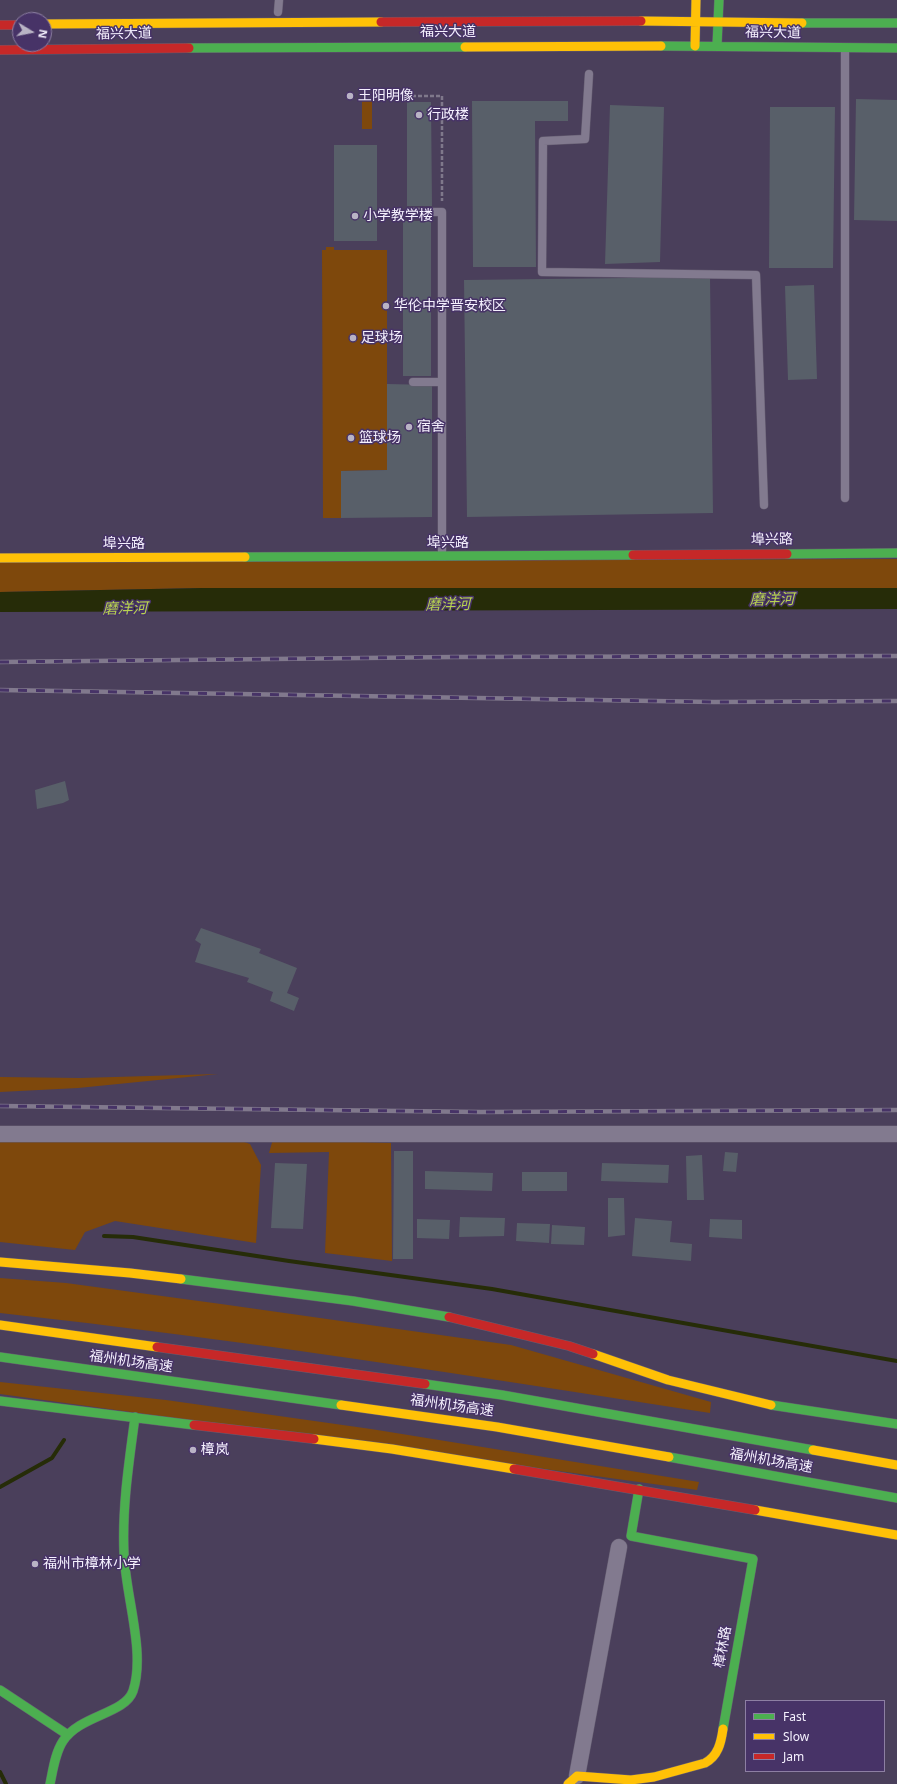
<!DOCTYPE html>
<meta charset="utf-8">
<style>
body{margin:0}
#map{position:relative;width:897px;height:1784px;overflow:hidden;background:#4a3f5b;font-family:"Noto Sans",sans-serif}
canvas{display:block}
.legend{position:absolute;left:745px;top:1700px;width:140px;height:72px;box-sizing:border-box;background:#473367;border:1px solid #8d7fa3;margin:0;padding:5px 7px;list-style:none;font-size:12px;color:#f5f1fe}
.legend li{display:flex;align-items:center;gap:8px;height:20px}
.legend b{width:20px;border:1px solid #8d7fa3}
.north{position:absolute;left:12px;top:12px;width:40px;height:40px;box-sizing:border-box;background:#473367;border:1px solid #8d7fa3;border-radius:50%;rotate:100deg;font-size:11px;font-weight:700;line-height:16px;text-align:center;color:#f5f1fe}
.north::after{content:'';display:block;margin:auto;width:14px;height:18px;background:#b9b3c5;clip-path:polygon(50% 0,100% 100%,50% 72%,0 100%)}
</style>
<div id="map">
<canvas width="897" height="1784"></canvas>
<ul class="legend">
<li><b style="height:5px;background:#4caf50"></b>Fast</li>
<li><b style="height:5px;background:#ffc107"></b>Slow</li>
<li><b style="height:5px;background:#c62828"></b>Jam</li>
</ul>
<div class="north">N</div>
</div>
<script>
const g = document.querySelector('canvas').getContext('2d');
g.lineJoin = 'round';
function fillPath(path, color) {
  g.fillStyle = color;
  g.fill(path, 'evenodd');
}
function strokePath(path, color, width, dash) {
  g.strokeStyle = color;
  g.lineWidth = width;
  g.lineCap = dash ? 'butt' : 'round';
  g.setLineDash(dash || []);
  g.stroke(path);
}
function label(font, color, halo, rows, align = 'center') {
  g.font = font + ' "Noto Sans","Noto Sans SC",sans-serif';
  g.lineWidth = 3;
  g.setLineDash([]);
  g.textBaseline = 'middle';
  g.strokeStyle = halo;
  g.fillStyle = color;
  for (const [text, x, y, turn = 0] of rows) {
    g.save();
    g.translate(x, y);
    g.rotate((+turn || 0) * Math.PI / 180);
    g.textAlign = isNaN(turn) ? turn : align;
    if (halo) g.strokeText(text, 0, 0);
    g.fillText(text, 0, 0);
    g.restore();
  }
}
fillPath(new Path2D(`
 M362,98H372V129H362Z
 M326,247H334V250H387V470L341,471V518H323L322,250H326Z
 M897,559V588H202L0,592V562Z
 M218,1074L78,1088L0,1092V1077L80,1078Z
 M273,1139L391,1143L392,1261L325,1253L329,1152L269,1153Z
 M239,1140L250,1144L261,1165L256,1243L115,1221L85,1232L75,1250L0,1242V1142Z
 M0,1278L66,1283L221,1304L511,1345L711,1402L710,1413C474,1376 238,1339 0,1313Z
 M0,1382L166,1400L371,1429L699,1482L697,1490L0,1394Z`), '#7e480c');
fillPath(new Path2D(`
 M202,588H897V609L0,612V592Z`), '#262c08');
strokePath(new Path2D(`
 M104,1236L133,1237L289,1261L492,1289L897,1361
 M0,1487L52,1458L64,1440
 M0,1772L6,1784`), '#262c08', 4);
fillPath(new Path2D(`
 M856,99L897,100V221L854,220Z
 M472,101H568V121H535L536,267H473Z
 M407,102H431L432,206H407Z
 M610,105L664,107L660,262L605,264Z
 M770,107H835L833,268H769Z
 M334,145H377V241H334Z
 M403,221H431V376H403Z
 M710,277L713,513L467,517L464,280Z
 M814,285L817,379L788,380L785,286Z
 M387,384L432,385V517L341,518V471L387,470Z
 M65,781L69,800L63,803L37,809L35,790Z
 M201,928L261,949L259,953L297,968L287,993L299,998L294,1011L270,1001L273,992L247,982L249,978L195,962L201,944L195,940Z
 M394,1151H413V1259H393Z
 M725,1152L738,1153L736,1172L723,1171Z
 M702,1155L704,1200H687L686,1156Z
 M275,1163L307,1164L303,1229L271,1228Z
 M602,1163L669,1165L668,1183L601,1181Z
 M425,1171L493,1173L492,1191L425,1189Z
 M522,1172H567V1191H522Z
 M608,1198H624L625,1235L608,1237Z
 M460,1217L505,1218L504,1236L459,1237Z
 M635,1218L672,1221L670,1242L692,1244L691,1261L632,1256Z
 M417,1219L450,1220L449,1239L417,1238Z
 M710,1219L742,1220V1239L709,1237Z
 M517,1223L550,1224L549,1243L516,1241Z
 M552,1225L585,1227L584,1245L551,1244Z`), '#585f69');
const lane = new Path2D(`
 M278,12L279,0
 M845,49V498
 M589,74L585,139L543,141L542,272L756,275L764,505
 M410,212H442V556
 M413,382H442`);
const street = new Path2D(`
 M0,1134H897
 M577,1776L619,1547`);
const fast = new Path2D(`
 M802,23H897
 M661,46L897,48
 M717,46L719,0
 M189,48L465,47
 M787,554L897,553
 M245,557L633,555
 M181,1279L353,1301L449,1317
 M0,1357L341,1405
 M425,1384L502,1395L813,1450
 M0,1401L194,1425
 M771,1405L897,1424
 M669,1457L897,1498
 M639,1489L631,1536L753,1559L723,1729
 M0,1690L68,1735
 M50,1784C53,1770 55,1753 63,1741C80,1715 125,1714 133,1691C146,1652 125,1594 124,1553C122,1507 129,1462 135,1417`);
const slow = new Path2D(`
 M641,21L802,23
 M44,24L381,22
 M695,46L696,0
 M465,47L661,46
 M0,558L245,557
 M0,1262L130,1273L181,1279
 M0,1325L157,1347
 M593,1354L668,1380L771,1405
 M341,1405L497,1427L669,1457
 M314,1439L392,1449L514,1469
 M813,1450L897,1465
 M755,1510L897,1535
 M568,1784L577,1776L631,1780L654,1777L705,1763C718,1756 721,1743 723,1729`);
const jam = new Path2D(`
 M381,22L641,21
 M0,25H20
 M0,50L189,48
 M633,555L787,554
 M449,1317L569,1346L593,1354
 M157,1347L425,1384
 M194,1425L314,1439
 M514,1469L755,1510`);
strokePath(lane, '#655d71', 9);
strokePath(street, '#655d71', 17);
strokePath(fast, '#655d71', 10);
strokePath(slow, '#655d71', 10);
strokePath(jam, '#655d71', 10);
strokePath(new Path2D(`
 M400,96H442V201`), '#7f788b', 2.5, [4, 2]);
strokePath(lane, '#827a8f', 8);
strokePath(street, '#827a8f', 16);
strokePath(fast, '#4caf50', 9);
strokePath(slow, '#ffc107', 9);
strokePath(jam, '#c62828', 9);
const rail = new Path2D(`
 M0,662L454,657L897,656
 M0,690L714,702L897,701
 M0,1106L481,1112L897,1110`);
strokePath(rail, '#81798d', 4.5);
strokePath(rail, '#473367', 3, [9]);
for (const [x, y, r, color] of [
 [350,96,4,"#b9b3c5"],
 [419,115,4,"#b9b3c5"],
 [355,216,4,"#b9b3c5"],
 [386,306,4,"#b9b3c5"],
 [353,338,4,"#b9b3c5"],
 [409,427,4,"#b9b3c5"],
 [351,438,4,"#b9b3c5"],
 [193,1450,4,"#b9b3c5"],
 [35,1564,4,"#b9b3c5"]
]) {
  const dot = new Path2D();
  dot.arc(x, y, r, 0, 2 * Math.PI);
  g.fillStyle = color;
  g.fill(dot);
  strokePath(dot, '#473367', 1.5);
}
label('14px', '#f5f1fe', '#473367', [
 ["福兴大道",448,32],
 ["福兴大道",773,33,1],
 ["福兴大道",124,34,-1],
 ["埠兴路",772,540,-1],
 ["埠兴路",448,543],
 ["埠兴路",124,544],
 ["福州机场高速",131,1362,8],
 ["福州机场高速",452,1406,8],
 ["福州机场高速",771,1461,10],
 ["樟林路",723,1647,-80]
]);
label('14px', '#f5f1fe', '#473367', [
 ["王阳明像",358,96],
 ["行政楼",427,115],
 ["小学教学楼",363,216],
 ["华伦中学晋安校区",394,306],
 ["足球场",361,338],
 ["宿舍",417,427],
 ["篮球场",359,438],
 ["樟岚",201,1450],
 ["福州市樟林小学",43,1564]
], 'left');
label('italic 15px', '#b8d350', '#473367', [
 ["磨洋河",772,600,-1],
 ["磨洋河",448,605,-1],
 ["磨洋河",125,609,-1]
]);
</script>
